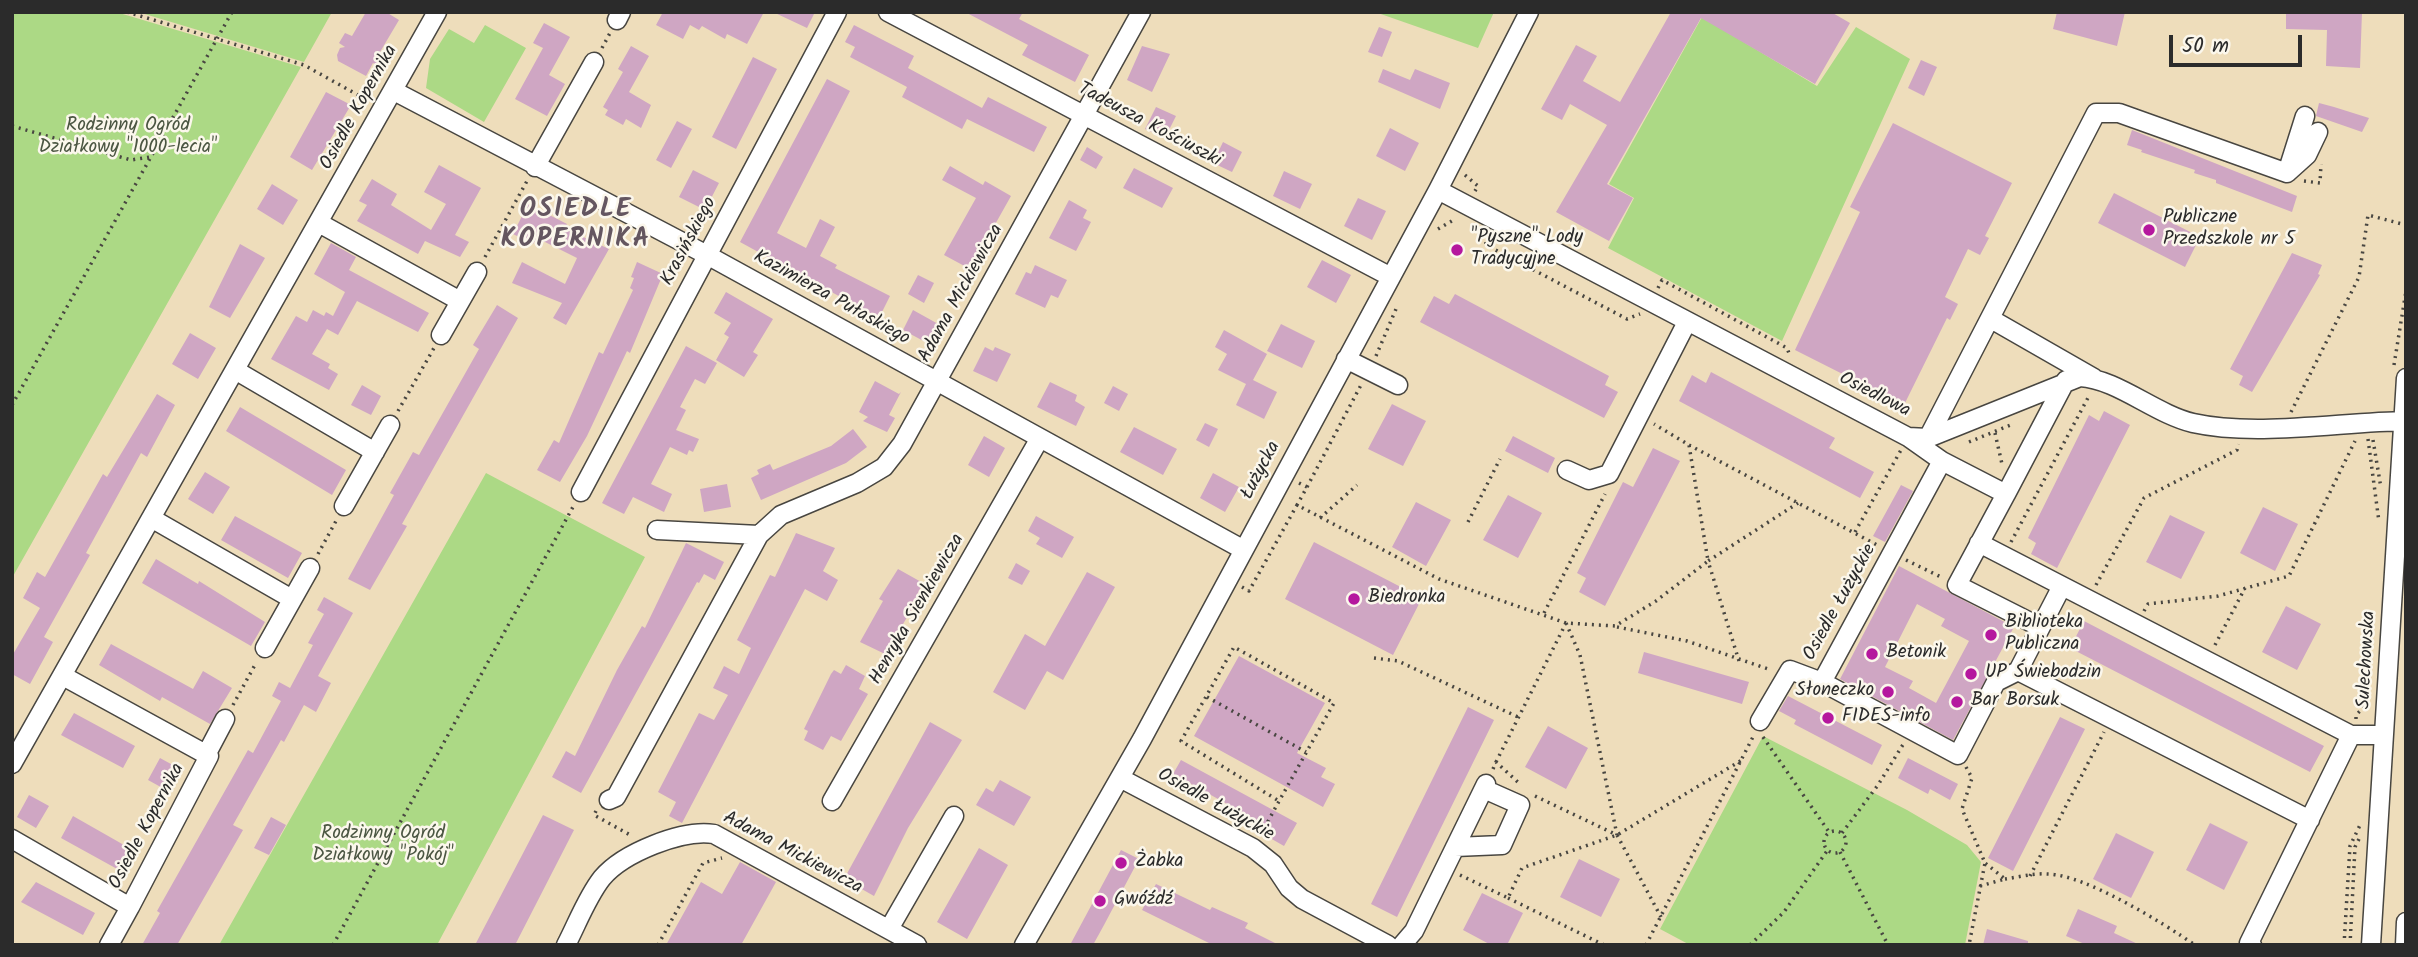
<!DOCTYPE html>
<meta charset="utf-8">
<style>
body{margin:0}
#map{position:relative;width:2418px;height:957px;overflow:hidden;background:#edb;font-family:Kalam,sans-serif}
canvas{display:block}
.frame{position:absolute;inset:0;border:14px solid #2b2b2b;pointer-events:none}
.scale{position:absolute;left:2169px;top:35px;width:133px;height:32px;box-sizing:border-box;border:4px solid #2b2b2b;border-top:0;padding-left:9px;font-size:21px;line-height:24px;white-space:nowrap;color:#2b2b2b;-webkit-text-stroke:5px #fbf7ec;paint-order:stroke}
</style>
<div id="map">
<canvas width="2418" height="957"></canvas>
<div class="frame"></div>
<div class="scale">50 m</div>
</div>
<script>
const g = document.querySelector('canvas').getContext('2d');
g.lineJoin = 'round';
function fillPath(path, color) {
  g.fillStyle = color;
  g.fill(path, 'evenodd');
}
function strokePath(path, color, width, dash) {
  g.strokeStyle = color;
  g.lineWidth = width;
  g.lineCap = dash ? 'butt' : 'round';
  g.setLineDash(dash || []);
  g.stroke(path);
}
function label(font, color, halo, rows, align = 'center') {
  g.font = font + ' Kalam,sans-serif';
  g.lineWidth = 5;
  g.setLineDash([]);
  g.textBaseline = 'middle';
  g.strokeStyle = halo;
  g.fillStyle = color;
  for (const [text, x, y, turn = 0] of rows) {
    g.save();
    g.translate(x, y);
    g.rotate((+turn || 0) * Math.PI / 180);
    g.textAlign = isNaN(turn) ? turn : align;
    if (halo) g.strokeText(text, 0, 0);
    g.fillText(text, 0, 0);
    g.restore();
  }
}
fillPath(new Path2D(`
 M12,12H116L301,67L12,578Z
 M138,12H332L304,62Z
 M1375,12H1494L1478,48Z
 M1702,17L1817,86L1856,27L1910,59L1782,341L1608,248L1634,198L1609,184Z
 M485,25L526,48L484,122L426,88L430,59L449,29L474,43Z
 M486,473L645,557L437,945H219Z
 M1763,736L1907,810L1967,845L1981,862L1965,945H1690L1660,929Z`), '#acd985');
fillPath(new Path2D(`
 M366,12H386L399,20L380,52L383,53L377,65L373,63L366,76L338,61L337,55L340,48L345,47L339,43L345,33L352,36Z
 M663,12H764L747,44L727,34L725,39L702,26L699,30L690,25L683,39L656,25Z
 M773,12H815L807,28Z
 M965,12H1023L1019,19L1089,55L1075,82L1022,55L1028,45Z
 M1671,12H1831L1850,23L1815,84L1701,18L1607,184L1633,198L1609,241L1556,212L1607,125L1570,104L1562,120L1541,109L1576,45L1597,56L1583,81L1620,102Z
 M2057,12H2125L2117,46L2053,29Z
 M2286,12H2362L2360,68L2326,66L2327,30L2286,29Z
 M544,23L570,37L549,75L565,84L547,116L515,99L543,48L533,43Z
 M854,25L914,56L908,68L982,108L988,97L1047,127L1034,152L967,119L962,129L902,97L907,87L850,57L855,47L845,42Z
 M1379,27L1392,32L1382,57L1368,52Z
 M631,46L649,56L629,92L651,105L641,128L626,119L623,125L605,115L608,110L603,107L623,72L618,69Z
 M1142,46L1170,54L1152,92L1127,80Z
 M753,57L777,69L736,149L712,137Z
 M1921,60L1937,67L1924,96L1908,88Z
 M1383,69L1410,80L1415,69L1450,83L1440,109L1378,82Z
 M827,79L850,91L777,233L806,248L820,219L835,227L820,256L837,265L835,268L890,296L879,318L740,242Z
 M326,92L351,105L312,170L290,157Z
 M2319,103L2334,107L2369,118L2362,132L2316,116Z
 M1156,107L1176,116L1165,138L1145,129Z
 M677,121L692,129L671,168L656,160Z
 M1893,123L2012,183L1985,236L1989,238L1980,255L1968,249L1945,297L1958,304L1950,320L1947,318L1904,405L1795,350L1860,212L1850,207Z
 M1390,128L1419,143L1405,171L1376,156Z
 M2132,130L2297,196L2292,212L2216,183V180L2194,173L2195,170L2141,152L2142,150L2127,145Z
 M1223,142L1242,152L1232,172L1213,163Z
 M1087,147L1103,157L1096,169L1080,160Z
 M439,165L481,188L455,235L469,242L460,257L425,241L418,254L357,221L367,205L359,201L372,179L397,194L391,205L431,230L446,204L424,192Z
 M950,166L983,185L985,181L1011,196L970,269L944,255L976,198L942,180Z
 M1134,168L1173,188L1162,208L1123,188Z
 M693,170L719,183L705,210L679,197Z
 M1284,171L1312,184L1300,209L1273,196Z
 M272,184L298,200L283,225L257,209Z
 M2114,193L2200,237L2185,267L2098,223Z
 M1358,198L1386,211L1372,240L1344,226Z
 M1069,200L1087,210L1083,218L1091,222L1076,251L1049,238Z
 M528,204L567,224L564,228L609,249L566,325L553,318L562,303L512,283L522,262L565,284L577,258L537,238L533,244L513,234Z
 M331,243L356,257L349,270L429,313L418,332L357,301L338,335L327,329L312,354L330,364L328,368L338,374L329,390L271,359L296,316L307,322L313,310L324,316L326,312L333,316L345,292L314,274Z
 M240,244L265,258L230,318L209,307Z
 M2292,253L2322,265L2318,274L2320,275L2252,392L2239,385L2243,376L2230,369Z
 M1322,260L1351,275L1336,303L1307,287Z
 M637,262L663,274L630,353L627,351L587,436L560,482L537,470L554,440L559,443L599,352L603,354L633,290L630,288L634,278L631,277Z
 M1035,265L1067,280L1058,298L1051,295L1045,308L1015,294L1026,272L1031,274Z
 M918,275L934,283L924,303L908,294Z
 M726,292L773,319L753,352L758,355L744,377L716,360L729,337L724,334L731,323L714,313Z
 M1455,294L1609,376L1605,385L1618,392L1604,418L1420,322L1434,296L1449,304Z
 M497,305L518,318L402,524L407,526L370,590L348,579L394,495L390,493L413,452L419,455L479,349L473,345Z
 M913,310L940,325L929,344L903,330Z
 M1281,324L1315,341L1302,368L1267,351Z
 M1224,330L1267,354L1253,380L1277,392L1264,419L1236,405L1246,384L1218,370L1227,354L1215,347Z
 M190,333L216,348L198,379L172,364Z
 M686,346L717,363L705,384L695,379L680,407L686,410L676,430L699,439L693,452L689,450L687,455L670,447L651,484L672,494L664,512L633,497L624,514L602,503Z
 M985,347L993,351L995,347L1011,354L997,382L973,371Z
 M1711,372L1835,438L1829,448L1874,472L1860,498L1679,401L1692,375L1706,383Z
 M875,381L899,394L901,392L889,415L895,418L887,432L863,421L868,417L859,412Z
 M1050,382L1077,395L1075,401L1085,407L1076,426L1037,407Z
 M362,385L381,396L371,415L351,405Z
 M1113,386L1128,394L1119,411L1104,403Z
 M157,394L175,405L147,457L141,453L86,553L90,555L44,637L53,642L30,684L12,674V656L40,608L23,598L37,572L45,577L103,474L107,477Z
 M1392,404L1426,421L1403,466L1368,449Z
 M240,407L346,470L332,495L226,431Z
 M2104,411L2130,425L2057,568L2031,554L2036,543L2028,538L2089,415L2099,421Z
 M1205,423L1218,429L1209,447L1196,440Z
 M1134,427L1177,449L1163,475L1120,452Z
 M853,429L867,447L846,463L761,500L751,478L759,474L757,470L770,464L773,470L831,446Z
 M984,436L1005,448L989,477L968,465Z
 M1513,436L1555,458L1548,473L1505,451Z
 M1653,448L1680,461L1605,606L1579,592L1586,578L1577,573L1623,482L1633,487Z
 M205,472L230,487L213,514L188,499Z
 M1213,473L1239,487L1225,512L1200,498Z
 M727,484L731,507L704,512L700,489Z
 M1901,485L1913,491L1885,542L1873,536Z
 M1508,495L1542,513L1518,558L1483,540Z
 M1416,502L1451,520L1426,566L1392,547Z
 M2263,507L2298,524L2275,571L2240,553Z
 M2170,515L2205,532L2181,579L2146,562Z
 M235,516L302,553L288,578L221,540Z
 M1036,516L1074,537L1062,558L1036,544L1040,538L1028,531Z
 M796,533L835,548L823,571L838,580L827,601L805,589L682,823L669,816L676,802L658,792L699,713L714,720L728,695L713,688L724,666L739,674L751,648L737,640L770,575L775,577Z
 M1314,542L1422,598L1393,655L1285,599Z
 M686,543L724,562L715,580L704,574L699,583L697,582L581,793L552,777L566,751L575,756L617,670L642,626L645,628Z
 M156,559L198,584L199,581L265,622L251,646L142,583Z
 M1016,563L1030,571L1022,585L1008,578Z
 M1899,566L2014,627L1953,740L1840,679ZM1917,604L1945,619L1941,626L1969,641L1936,703L1909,688L1913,681L1885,667Z
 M898,569L923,583L916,597L918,599L885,654L860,642L883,601L879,599Z
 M1087,572L1115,587L1063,680L1047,671L1025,710L993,692L1025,634L1045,646Z
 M324,597L353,613L318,676L331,683L316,712L304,705L284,742L281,740L233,825L243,830L177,945H142L160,913L157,911L248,750L253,753L281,701L272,696L279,682L290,688L313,645L308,643L324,614L317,610Z
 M2286,606L2321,624L2297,670L2262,652Z
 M2084,621L2324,746L2310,772L2070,648Z
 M111,644L193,689L203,671L232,688L210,724L162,697L160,701L99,665Z
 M1644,652L1749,682L1742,704L1638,673Z
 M1239,656L1325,703L1297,753L1326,768L1321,777L1335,784L1323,807L1194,736Z
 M846,665L865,676L859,689L868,694L841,741L831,736L823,750L804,740L808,731L804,729L831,674L834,670L841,674Z
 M1788,696L1882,745L1872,765L1794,724L1796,720L1779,711Z
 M1468,707L1494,720L1397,917L1371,904Z
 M74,713L135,746L123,768L61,735Z
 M2060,717L2085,729L2013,871L1988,858Z
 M930,722L962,740L908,828L874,896L844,879Z
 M1548,726L1588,748L1566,789L1525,767Z
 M160,758L180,769L168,791L148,780Z
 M1908,758L1958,784L1950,800L1930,789L1928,794L1898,778Z
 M1181,760L1297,823L1284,846L1270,838L1274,830L1173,774Z
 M1000,780L1031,797L1014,826L976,805L986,788L993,792Z
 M29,795L49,806L36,828L17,817Z
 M543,815L574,830L515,945H475Z
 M73,816L131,849L119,870L61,838Z
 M271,817L286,825L269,855L254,848Z
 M2210,823L2248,842L2224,890L2186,870Z
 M2116,833L2154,852L2131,898L2093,879Z
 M979,848L1008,865L967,939L937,922Z
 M1121,850L1139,859L1104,925L1093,945H1070Z
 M1579,859L1620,879L1601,917L1560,897Z
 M740,862L776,882L741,945H666L701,882L722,894Z
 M36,882L95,913L83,935L21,902Z
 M1156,884L1210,910L1212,907L1248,923L1245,928L1279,945H1213L1142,910Z
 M1482,893L1523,913L1507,945H1491L1463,930Z
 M2078,909L2117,926L2114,933L2140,945H2087L2066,936Z
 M1987,929L2028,941V945H1983Z`), '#cfa6c3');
const minor = new Path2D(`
 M888,12L1391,277
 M617,20L621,12
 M394,91L707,255L1244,550
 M535,167L594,62
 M2287,173L2305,116
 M1438,190L1908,437L1928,438L2080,377C2117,379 2155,414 2193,423C2256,437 2340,422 2406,421
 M319,223L460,301
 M1991,319L2094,378
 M441,335L477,272
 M1346,359L1398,385
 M235,370L375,452
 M1908,437L1942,461L2006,494L2066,380
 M1928,438L2096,113H2119L2287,173L2307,155L2318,132
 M1567,470L1589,480L1609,474L1687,322
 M581,492L837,12
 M2006,494L1957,585L2040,627
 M344,506L390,425
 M151,518L292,599
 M657,530L759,535
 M1979,543L2351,735H2384
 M265,648L310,568
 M2018,671L2062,586
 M1822,682L1942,461
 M1760,721L1790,670L1822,682L1958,755L1996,682L2018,671L2310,820
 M206,755L225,719
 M12,764L437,12
 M1120,778L1253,848L1273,864L1289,888L1302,899L1388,945
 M609,800L616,797L759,535L781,515L857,483L884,467L902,444L1141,12
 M832,801L1040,438
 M12,839L130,907L209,756L63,676
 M1455,847L1502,845L1520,805L1484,789
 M889,929L954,816
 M109,945L130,907
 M566,945C577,924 587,897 602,878C623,853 682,829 714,834L917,945
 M1024,945L1142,739L1438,190L1529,12
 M1402,945L1414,931L1486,784
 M2252,945L2249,943L2351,735
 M2371,945L2406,378
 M2405,945L2406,922`);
strokePath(minor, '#484641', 21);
strokePath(new Path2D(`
 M127,12L304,65L367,100
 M602,48L610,33
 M12,126L131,160L150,157
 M1465,175L1478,186L1475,191
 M2304,181L2320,183L2321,164
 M1438,229L1455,219
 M1486,235V245L1627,319L1640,314
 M485,257L527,181
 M1658,288L1662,280L1787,348L1790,356
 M1376,356L1396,309
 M2394,365L2406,291
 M12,405L232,12
 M398,411L434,348
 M2291,412L2359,277L2368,215L2406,225
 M1995,433L2002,464
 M2368,439L2379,522
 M2373,440L2381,488
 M1969,442L2013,424
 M1689,445L1877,545
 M1299,483L1307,487L1297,505L1439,579L1566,623L1615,626L1656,601L1708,561L1689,445L1654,424
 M1307,487L1361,385
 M1320,518L1357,485
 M1468,522L1500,459
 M1855,532L1901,450
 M2011,542L2090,394
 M318,554L336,521
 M1906,560L1943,578
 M2096,585L2144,498L2237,450L2238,444
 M1242,587L1249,591L1297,505
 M2144,611L2148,604L2218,596L2289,576L2355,441
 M1544,613L1605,494
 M1566,623L1580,655L1617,835
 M1617,627L1687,641L1771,670
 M2215,645L2245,588
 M1374,658L1398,661L1518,717
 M1739,661L1708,561L1798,503
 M1207,697L1306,752
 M233,705L256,663
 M2356,719V715L2367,704
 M1763,737L1829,832
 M1496,762L1566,623
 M1966,767L1972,778L1962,809L1985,863L1969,945
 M1493,769L1496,762L1521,785
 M1535,796L1617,835L1661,917
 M596,811L594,815L632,836
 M1824 842a11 11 0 1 1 22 0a11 11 0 1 1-22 0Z
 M1842,833L1878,785L1904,743
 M1261,834C1285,790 1310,746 1334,703L1234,647L1181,741L1279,801
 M1840,852L1888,945
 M1460,875L1508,898L1522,868L1617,835L1742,760
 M2030,876L2104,732
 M2005,879C2019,877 2034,873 2048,874C2086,875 2163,923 2195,945
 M1980,886L2005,879L1985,863
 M1508,898L1604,945
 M333,945L574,505
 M658,945L703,863L722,858
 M1646,945L1754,735
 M1750,945L1784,912L1827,851
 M2344,945L2350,846L2361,823
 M2350,945L2355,847L2359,839`), '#484641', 3.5, [2, 5]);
strokePath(minor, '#fff', 18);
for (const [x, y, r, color] of [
 [2149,230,7,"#b5179e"],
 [1457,250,7,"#b5179e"],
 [1354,599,7,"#b5179e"],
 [1991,635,7,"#b5179e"],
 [1872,654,7,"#b5179e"],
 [1971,674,7,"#b5179e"],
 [1888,692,7,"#b5179e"],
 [1957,702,7,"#b5179e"],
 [1828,718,7,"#b5179e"],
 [1121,863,7,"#b5179e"],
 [1100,901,7,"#b5179e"]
]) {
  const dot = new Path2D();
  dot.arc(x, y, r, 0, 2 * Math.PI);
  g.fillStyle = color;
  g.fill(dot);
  strokePath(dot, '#fbf7ec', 2.5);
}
label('19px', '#2b2b2b', '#fbf7ec', [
 ["Osiedle Kopernika",360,108,-61],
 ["Tadeusza Kościuszki",1149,126,28],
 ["Krasińskiego",690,242,-62],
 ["Adama Mickiewicza",962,294,-61],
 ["Kazimierza Pułaskiego",831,299,29],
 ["Osiedlowa",1874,396,27],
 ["Łużycka",1262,471,-62],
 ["Osiedle Łużyckie",1841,603,-61],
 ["Henryka Sienkiewicza",918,610,-60],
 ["Sulechowska",2368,660,-87],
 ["Osiedle Łużyckie",1215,806,29],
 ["Osiedle Kopernika",148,827,-62],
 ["Adama Mickiewicza",792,854,28]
]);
label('19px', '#4b5642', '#fbf7ec', [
 ["Rodzinny Ogród",128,127],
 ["Działkowy \"1000-lecia\"",128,149],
 ["Rodzinny Ogród",383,835],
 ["Działkowy \"Pokój\"",383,857]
]);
label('19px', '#2b2b2b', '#fbf7ec', [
 ["Publiczne",2163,219],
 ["Przedszkole nr 5",2163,241],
 ["\"Pyszne\" Lody",1471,239],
 ["Tradycyjne",1471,261],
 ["Biedronka",1368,599],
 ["Biblioteka",2005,624],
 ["Publiczna",2005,646],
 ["Betonik",1886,654],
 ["UP Świebodzin",1985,674],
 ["Słoneczko",1874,692,"right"],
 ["Bar Borsuk",1971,702],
 ["FIDES-info",1842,718],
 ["Żabka",1135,863],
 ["Gwóźdź",1114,901]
], 'left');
g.letterSpacing = '2px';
label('bold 26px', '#645660', '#fbf7ec', [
 ["OSIEDLE",576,212],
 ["KOPERNIKA",576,242]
]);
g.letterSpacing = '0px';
</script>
